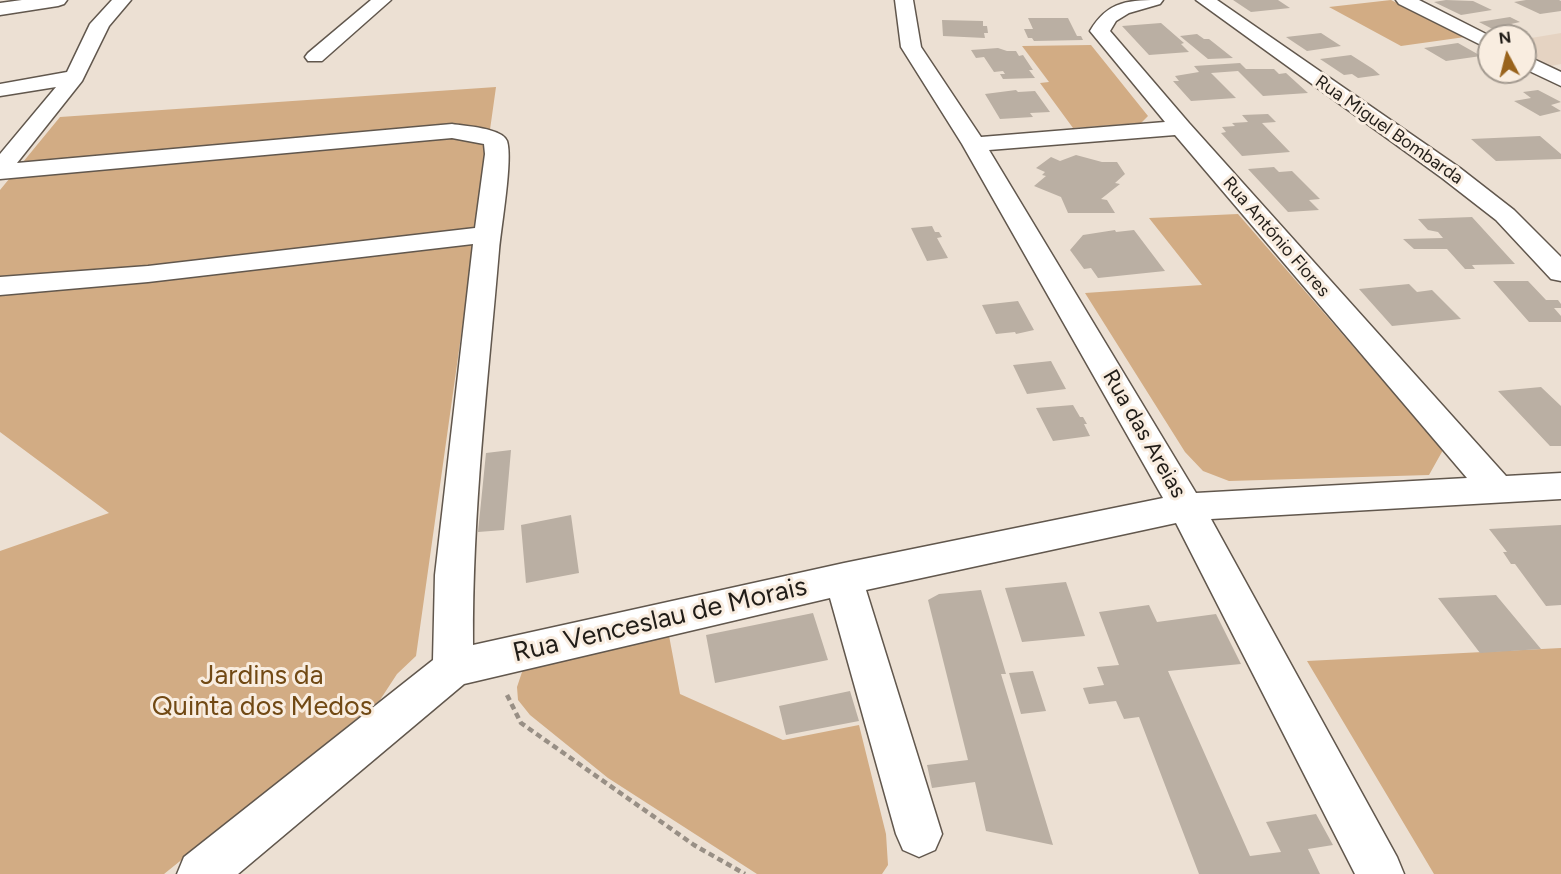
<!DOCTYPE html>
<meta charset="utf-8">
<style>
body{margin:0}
#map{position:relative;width:1561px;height:874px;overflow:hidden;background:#ece0d3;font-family:Figtree,sans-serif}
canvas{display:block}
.north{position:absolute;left:1477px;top:24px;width:60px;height:60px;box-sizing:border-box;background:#f9ede0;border:2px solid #a39a90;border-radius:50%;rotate:353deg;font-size:16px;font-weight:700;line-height:24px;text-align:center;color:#211d18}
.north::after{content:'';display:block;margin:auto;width:21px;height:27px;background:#99631c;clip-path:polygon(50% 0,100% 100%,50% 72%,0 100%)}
</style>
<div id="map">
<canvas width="1561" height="874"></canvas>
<div class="north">N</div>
</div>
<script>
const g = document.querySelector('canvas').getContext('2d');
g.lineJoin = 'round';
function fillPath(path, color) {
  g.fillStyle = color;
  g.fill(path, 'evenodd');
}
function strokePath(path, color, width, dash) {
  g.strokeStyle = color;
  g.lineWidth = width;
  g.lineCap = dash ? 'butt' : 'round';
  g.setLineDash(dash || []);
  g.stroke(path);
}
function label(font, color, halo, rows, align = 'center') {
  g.font = font + ' Figtree,sans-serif';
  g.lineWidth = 6;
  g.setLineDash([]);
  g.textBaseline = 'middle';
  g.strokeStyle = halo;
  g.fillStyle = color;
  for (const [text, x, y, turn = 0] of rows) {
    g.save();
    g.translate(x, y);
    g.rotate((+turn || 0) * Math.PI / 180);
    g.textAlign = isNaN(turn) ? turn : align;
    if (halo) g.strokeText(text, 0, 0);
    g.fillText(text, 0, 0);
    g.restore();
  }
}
fillPath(new Path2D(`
 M1561,33V64L1551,66L1525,53V39Z`), '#e5d3c2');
fillPath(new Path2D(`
 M1391,0L1465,37L1401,46L1329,7Z
 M1091,45L1148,116L1141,123L1073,128L1040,83L1049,82L1022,46Z
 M496,87L416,656L397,674L380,700L164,874H0V551L109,513L0,432V190L60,117Z
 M1238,214L1443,450L1429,475L1229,481L1203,471L1185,452L1085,293L1202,285L1149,218Z
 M667,625L680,694L783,740L859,725L886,834L888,865L882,874H757L608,778L530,715L518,700L517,687L523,669Z
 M1561,648V874H1434L1307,661Z`), '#d2ac84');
fillPath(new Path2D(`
 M1233,0H1278L1290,8L1251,12Z
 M1446,0L1473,1L1492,10L1461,15L1434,2Z
 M1526,0H1559L1561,1V11L1540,14L1514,2Z
 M1510,17L1520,22L1511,24L1528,32L1506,36L1479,22Z
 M1028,18H1068L1077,36H1081L1083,40L1034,41L1032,38H1028L1024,29H1033Z
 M942,20L983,21V26H987L988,33H984L985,38L943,36Z
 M1161,23L1184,43L1181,44L1189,52L1149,55L1122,26Z
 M1321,33L1341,46L1307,51L1286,37Z
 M1197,34L1204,39H1209L1233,58L1208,59L1180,36Z
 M1458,43L1481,56L1446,61L1424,48Z
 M998,48L1007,51H1016L1019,56L1023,55L1033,70H1029L1035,78L1003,79L1000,74H1005L1003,71L994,72L984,57L976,58L971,50Z
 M1351,55L1373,69L1380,75L1358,78L1352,74L1344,75L1320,59Z
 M1240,63L1246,69H1274L1279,74L1286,73L1308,93L1263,96L1238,71L1211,73L1236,98L1191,101L1173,81H1179L1175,76L1199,72L1194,66Z
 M1016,90L1018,92L1035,91L1050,112L1030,113L1033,117L1000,119L985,94Z
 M1538,90L1561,102L1551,105L1561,111L1540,116L1514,101L1531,98L1523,92Z
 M1268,114L1276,122L1262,123L1290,152L1242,156L1221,133L1226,132L1222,127L1235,126L1232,123L1248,122L1242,115Z
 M1540,136L1561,154V159L1496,161L1471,139Z
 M1076,155L1102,162H1117L1125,174L1115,183L1120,184L1101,199L1107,200L1115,213H1068L1061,197L1034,186L1046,176L1042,175L1045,172L1036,168L1051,157L1060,161Z
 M1274,167L1279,172L1292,171L1320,199L1309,200L1319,210L1288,212L1248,169Z
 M1472,217L1515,264L1472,265L1475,269H1465L1447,249H1414L1403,239L1443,238L1438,232L1428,230L1418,219Z
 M932,226L935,232H939L942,237L937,238L948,258L927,261L911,228Z
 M1115,230L1116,232L1134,230L1165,271L1098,278L1091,268L1084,269L1070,250L1083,235Z
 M1493,281H1528L1546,300H1558L1561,304V308H1554L1561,316V322H1529Z
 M1409,284L1417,292L1432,290L1461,319L1392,326L1359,289Z
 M1018,301L1034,330L1016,334L1015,332L996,334L982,305Z
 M1051,361L1066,389L1027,394L1013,365Z
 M1541,387L1561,406V446H1550L1498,391Z
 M1073,405L1080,417H1083L1087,424H1084L1090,436L1053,441L1036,408Z
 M511,450L504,530L478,532L486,453Z
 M571,515L579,573L526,583L521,525Z
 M1561,525V605L1546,606L1515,564H1511L1503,552H1507L1489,529Z
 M1066,582L1085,636L1022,642L1005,588Z
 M981,590L1006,674H1001L1053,845L986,831L975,782L932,788L927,765L968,760L928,600L939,594Z
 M1496,595L1541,649L1480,653L1438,598Z
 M1149,605L1157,622L1216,614L1241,664L1168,671L1250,856L1281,852L1266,822L1316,814L1333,845L1308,849L1320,874H1199L1139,717L1124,719L1116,701L1089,704L1083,688L1104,685L1097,667L1119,665L1099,612Z
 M813,613L828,660L715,683L706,635Z
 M1033,671L1046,711L1021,714L1009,673Z
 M850,691L859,721L786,735L779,706Z`), '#baafa3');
const minor = new Path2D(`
 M22,0H67L64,4L58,6L0,15V3Z
 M112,0H131L109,26L82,81L17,163L452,124C465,126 502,128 507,141C513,159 501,227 499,250C488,381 472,513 473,645L844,563L1163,498L962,144L901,47L895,0H913L921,47L981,137L1165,122L1090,31C1108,0 1130,0 1163,0L1160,4L1129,13L1116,21L1110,31L1189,123L1506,476L1561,473V499L1211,519L1397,857L1404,874H1355L1176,523L866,590L942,834L935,850L919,857L903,850L896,834L830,598L464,684L238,874H177L184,857L433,660L435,575L473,244L148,282L0,295V277L148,266L475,228L485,154L484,144L452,138L0,179V154L56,87L0,96V84L67,72L90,24ZM1175,135L1467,478L1196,493L989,150Z
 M371,0H391L322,61H308L305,57L308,53Z
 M1196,0H1217L1460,168L1514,210L1561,257V281L1551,279L1496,220L1442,178Z
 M1396,0H1419L1490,36L1489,49L1399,4Z
 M1525,55L1561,72V86L1525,69Z`);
strokePath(minor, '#61574d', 3);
strokePath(new Path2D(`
 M507,695L521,723L694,845L745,874`), '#988f85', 4.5, [6, 4]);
fillPath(minor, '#fff');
label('18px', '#211d18', '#f9ede0', [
 ["Rua Miguel Bombarda",1389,130,35],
 ["Rua António Flores",1276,237,49]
]);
label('22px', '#211d18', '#f9ede0', [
 ["Rua das Areias",1144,434,60]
]);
label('27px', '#211d18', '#f9ede0', [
 ["Rua Venceslau de Morais",660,620,-13]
]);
label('27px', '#714914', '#f9ede0', [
 ["Jardins da",262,676],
 ["Quinta dos Medos",262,707]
]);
</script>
